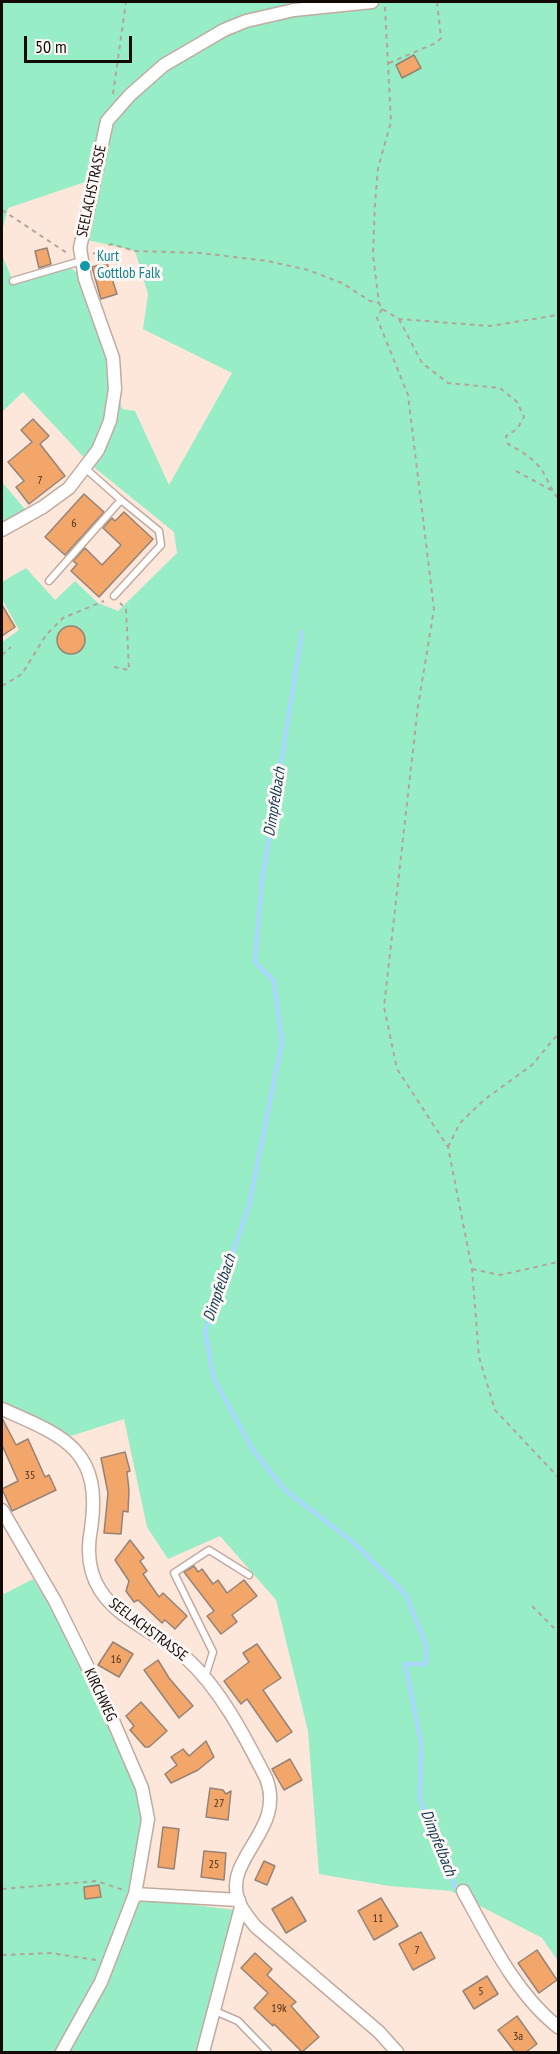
<!DOCTYPE html>
<style>
body{margin:0}
#map{position:relative;width:560px;height:2054px;overflow:hidden;background:#fde7db;font-family:"PT Sans Narrow",sans-serif}
canvas{display:block}
.frame{position:absolute;inset:0;border:3px solid #110a07;pointer-events:none}
.scale{position:absolute;left:24px;top:36px;width:108px;height:27px;box-sizing:border-box;border:3px solid #110a07;border-top:0;padding-left:8px;font-size:18px;line-height:21px;white-space:nowrap;color:#110a07;-webkit-text-stroke:4px #fdf8f6;paint-order:stroke}
</style>
<div id="map">
<canvas width="560" height="2054"></canvas>
<div class="frame"></div>
<div class="scale">50 m</div>
</div>
<script>
const g = document.querySelector('canvas').getContext('2d');
g.lineJoin = 'round';
function fillPath(path, color) {
  g.fillStyle = color;
  g.fill(path, 'evenodd');
}
function strokePath(path, color, width, dash) {
  g.strokeStyle = color;
  g.lineWidth = width;
  g.lineCap = dash ? 'butt' : 'round';
  g.setLineDash(dash || []);
  g.stroke(path);
}
function label(font, color, halo, rows, align = 'center') {
  g.font = font + ' "PT Sans Narrow",sans-serif';
  g.lineWidth = 6;
  g.setLineDash([]);
  g.textBaseline = 'middle';
  g.strokeStyle = halo;
  g.fillStyle = color;
  for (const [text, x, y, turn = 0] of rows) {
    g.save();
    g.translate(x, y);
    g.rotate((+turn || 0) * Math.PI / 180);
    g.textAlign = isNaN(turn) ? turn : align;
    if (halo) g.strokeText(text, 0, 0);
    g.fillText(text, 0, 0);
    g.restore();
  }
}
fillPath(new Path2D(`
 M2,2H558V1961L542,1938L451,1891L389,1886L319,1874L308,1731L276,1600L220,1536L168,1559L147,1527L124,1419L71,1436L2,1410V642L19,630L2,599V582L26,568L55,600L75,581L98,603L118,611L177,553L174,532L90,464L23,392L2,412V255L13,281L67,265L85,279L109,342L122,409L135,411L169,485L232,373L143,329L148,294L135,251L83,239L88,181L8,208L2,231Z
 M2,482L29,514L2,530Z
 M33,1579L81,1654L148,1819L137,1898L235,1910L196,2052H2V1595Z`), '#96edc6');
strokePath(new Path2D(`
 M302,632L262,881L255,962L274,981L282,1042L249,1206L205,1332L214,1379L253,1450L285,1490L353,1542L406,1595L426,1645V1664H405L421,1742L420,1799L455,1887`), '#a9dafd', 4.5);
const building = new Path2D(`
 M414,55L421,68L402,78L396,65Z
 M47,248L51,264L39,268L35,251Z
 M107,263L117,294L101,299L92,267Z
 M33,419L49,436L40,444L65,476L29,504L16,487L24,481L8,462L32,442L21,430Z
 M84,494L104,512L65,555L45,537Z
 M124,512L153,539L99,597L71,571L77,564L73,561L85,548L102,565L121,545L103,528L112,518L115,521Z
 M2,605L15,627L2,636Z
 M57 640a14 14 0 1 1 28 0a14 14 0 1 1-28 0Z
 M2,1418L16,1445L28,1439L45,1477L49,1475L56,1490L12,1511L2,1489L18,1481L2,1445Z
 M125,1452L130,1471L127,1472L129,1490L128,1512L123,1511L121,1534L104,1533L108,1493L101,1458Z
 M130,1540L144,1558L140,1561L147,1571L143,1574L159,1597L163,1593L187,1616L175,1629L165,1620L162,1623L138,1600L134,1602L126,1591L129,1581L115,1560Z
 M194,1566L198,1572L202,1569L213,1584L218,1580L227,1593L244,1580L257,1596L232,1615L237,1622L221,1634L207,1616L214,1611L184,1572Z
 M113,1642L133,1654L119,1677L98,1665Z
 M257,1644L281,1678L263,1690L292,1732L277,1742L247,1699L241,1704L224,1681L249,1662L243,1653Z
 M158,1660L169,1678L193,1706L179,1718L144,1670Z
 M141,1702L167,1731L149,1747H145L130,1730L134,1726L126,1716Z
 M206,1741L214,1757L198,1770L171,1783L165,1774L177,1765L171,1757L183,1749L189,1756Z
 M290,1759L302,1780L284,1790L272,1769Z
 M210,1788L223,1790L226,1794L231,1791L228,1820L206,1817Z
 M163,1827L179,1829L174,1869L158,1867Z
 M204,1851L226,1853L224,1880L201,1877Z
 M264,1861L275,1866L267,1885L255,1880Z
 M99,1885L101,1897L85,1899L84,1887Z
 M292,1897L306,1921L286,1933L272,1909Z
 M381,1898L398,1926L374,1940L358,1911Z
 M421,1932L435,1958L413,1970L399,1944Z
 M537,1950L557,1980L539,1993L518,1963Z
 M255,1953L272,1969L267,1975L296,2002L291,2006L319,2037L302,2052L274,2024L273,2026L254,2008L268,1993L241,1968Z
 M487,1976L498,1994L474,2009L463,1991Z
 M517,2016L537,2044L526,2052H515L498,2030Z`);
fillPath(building, '#f2a66a');
strokePath(building, '#958376', 1.5);
const service = new Path2D(`
 M13,281L81,261
 M49,581L121,500L86,469
 M114,596L161,545L159,531L121,500
 M205,1677L213,1652L174,1573L209,1550L249,1575
 M215,2011L238,2021L268,2052`);
const minor = new Path2D(`
 M2,530L43,507L69,488L98,450L110,421L115,389L113,358L85,279L80,248L107,121L130,95L164,65L224,30L246,21L294,10L372,2
 M2,1409C64,1436 103,1450 91,1529C87,1550 88,1571 100,1590C120,1621 159,1633 185,1657C220,1688 245,1737 266,1778C288,1833 215,1861 242,1908C246,1915 251,1921 256,1927L379,2032L397,2052
 M2,1510L55,1601L105,1702L142,1788L148,1819L135,1894L101,1982L62,2052
 M463,1891C489,1938 515,1993 558,2027
 M135,1894L239,1900
 M203,2052L241,1907`);
strokePath(service, '#c1aba1', 9);
strokePath(minor, '#c1aba1', 15);
strokePath(new Path2D(`
 M385,7L391,122L378,168L375,203L373,255L379,303L382,309L399,319L490,326L558,315
 M389,63L436,43L441,38L437,2
 M113,94L126,2
 M2,210L67,253
 M93,254L111,244L135,251L200,253L268,261L308,270L342,283L370,301L379,303
 M382,309L377,318L408,395L434,609L418,706L384,1007L397,1069L448,1147L472,1269L479,1357L495,1410L558,1477
 M399,319L422,363L448,383L500,388L517,402L524,417L517,429L506,436L508,444C521,451 536,460 543,472C549,482 551,490 558,498
 M516,471L551,490
 M2,655L11,647
 M114,667L129,670L126,609L120,603
 M2,686L22,674L46,635L63,618L104,601
 M448,1147L460,1123L484,1100L532,1065L558,1034
 M472,1269L500,1275L558,1262
 M532,1606L558,1632
 M2,1889L97,1881L123,1890
 M2,1955L51,1953L96,1960`), '#b5a49b', 2, [4.5, 4.5]);
strokePath(service, '#fff', 6);
strokePath(minor, '#fff', 12);
for (const [x, y, r, color] of [
 [85,266,6,"#0f9aa8"]
]) {
  const dot = new Path2D();
  dot.arc(x, y, r, 0, 2 * Math.PI);
  g.fillStyle = color;
  g.fill(dot);
  strokePath(dot, '#fdf8f6', 2);
}
label('12px', '#493120', null, [
 ["7",40,481],
 ["6",74,524],
 ["35",30,1476],
 ["16",116,1660],
 ["27",219,1804],
 ["25",214,1865],
 ["11",378,1919],
 ["7",417,1951],
 ["5",481,1992],
 ["19k",279,2009],
 ["3a",518,2037]
]);
label('15px', '#110a07', '#fdf8f6', [
 ["SEELACHSTRASSE",92,191,-78],
 ["SEELACHSTRASSE",148,1630,37],
 ["KIRCHWEG",100,1695,65]
]);
label('15px', '#0d838f', '#fdf8f6', [
 ["Kurt",97,257],
 ["Gottlob Falk",97,274]
], 'left');
label('italic 16px', '#133850', '#fdf8f6', [
 ["Dimpfelbach",275,802,-81],
 ["Dimpfelbach",220,1288,-71],
 ["Dimpfelbach",438,1843,68]
]);
</script>
